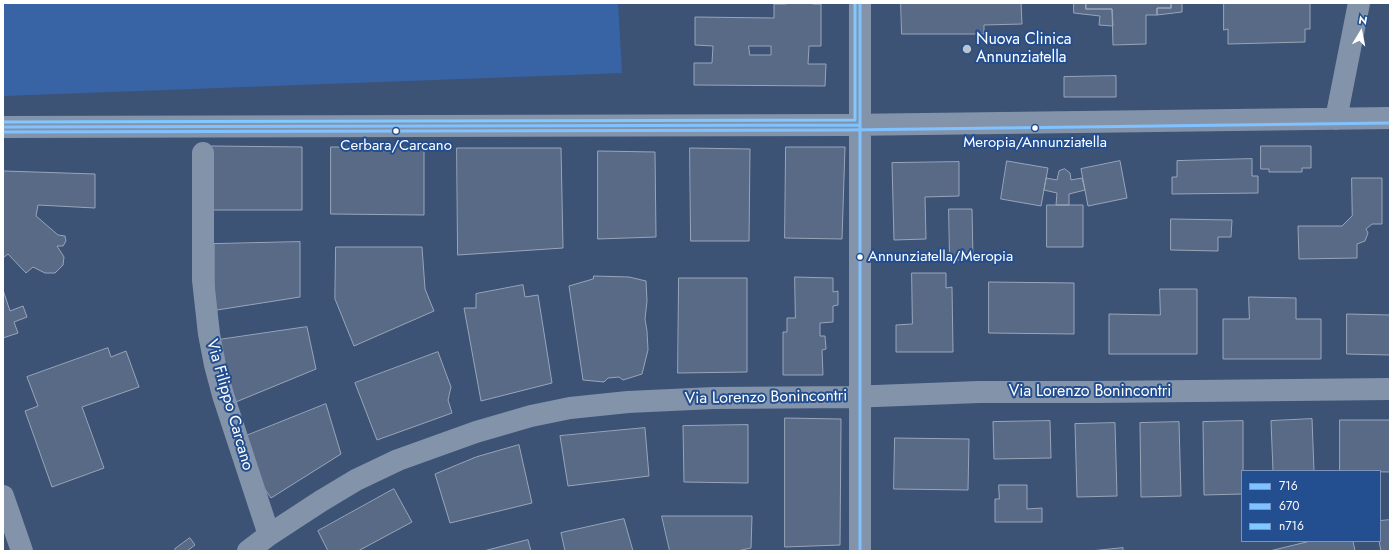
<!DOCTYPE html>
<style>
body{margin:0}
#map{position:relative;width:1393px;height:554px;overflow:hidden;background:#3c5376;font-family:Jost,sans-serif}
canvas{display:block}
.frame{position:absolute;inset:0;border:4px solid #fff;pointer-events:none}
.legend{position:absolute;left:1241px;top:470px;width:140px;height:72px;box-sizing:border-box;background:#234e8f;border:1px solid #7b95bc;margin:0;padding:5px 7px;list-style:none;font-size:12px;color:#fff}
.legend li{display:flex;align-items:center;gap:8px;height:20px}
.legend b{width:20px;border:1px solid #7b95bc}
.north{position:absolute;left:1341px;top:12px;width:40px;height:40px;-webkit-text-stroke:3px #234e8f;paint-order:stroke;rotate:10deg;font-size:11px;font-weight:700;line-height:16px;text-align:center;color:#fff}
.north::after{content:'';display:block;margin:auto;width:14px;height:18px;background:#fff;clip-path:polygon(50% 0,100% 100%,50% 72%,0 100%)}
</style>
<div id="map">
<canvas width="1393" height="554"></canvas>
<div class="frame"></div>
<ul class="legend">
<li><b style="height:5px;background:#80c2ff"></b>716</li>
<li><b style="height:5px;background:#80c2ff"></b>670</li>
<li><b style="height:5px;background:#80c8ff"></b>n716</li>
</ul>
<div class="north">N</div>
</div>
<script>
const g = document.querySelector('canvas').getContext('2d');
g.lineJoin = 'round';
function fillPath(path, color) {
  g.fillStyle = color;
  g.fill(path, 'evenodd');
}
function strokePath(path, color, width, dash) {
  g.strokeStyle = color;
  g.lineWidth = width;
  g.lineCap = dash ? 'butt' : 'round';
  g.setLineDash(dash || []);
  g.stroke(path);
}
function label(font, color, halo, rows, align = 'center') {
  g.font = font + ' Jost,sans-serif';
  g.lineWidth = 4;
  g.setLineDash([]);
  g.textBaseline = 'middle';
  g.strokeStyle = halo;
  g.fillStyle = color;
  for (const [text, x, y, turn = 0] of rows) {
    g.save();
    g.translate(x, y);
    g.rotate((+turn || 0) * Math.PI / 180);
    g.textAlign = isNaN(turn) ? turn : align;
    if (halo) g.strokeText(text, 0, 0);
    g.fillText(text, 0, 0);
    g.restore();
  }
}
fillPath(new Path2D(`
 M3,3H618L622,73L3,96Z`), '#3864a5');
const building = new Path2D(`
 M786,3H813V4H821V46H809L808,64H826L825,86L694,85V63H712L713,46L695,45V17L774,18V4H786ZM749,46H771V55H750Z
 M901,3H1021L1022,24L984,25V34H902Z
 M1074,3H1086V9H1112L1113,26L1099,25L1100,16L1074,13Z
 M1086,3H1171V8H1157V15H1146V44L1113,45L1112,9H1086Z
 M1171,3H1182V12L1157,15V8H1171Z
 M1224,3H1310V29H1305V42L1228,44V29L1224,30Z
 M1116,76V97H1064V77Z
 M211,146L302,147V210H211Z
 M1261,146H1311V168H1302V172H1269V169H1261Z
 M331,147H424V215L331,214Z
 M786,147H845L842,239L785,238Z
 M457,148H561L563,248L458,255Z
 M690,148L750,149L749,241H691Z
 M598,151L655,152L656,237L598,239Z
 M1252,159V176H1258V193L1172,194V177H1177V161Z
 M1007,161L1048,168L1041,206L1001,199Z
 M1120,161L1127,198L1088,206L1081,169Z
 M959,162V196L925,197L926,239L894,240L892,163Z
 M1065,169L1070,173L1071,180L1082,178L1085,190L1069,194V205H1056L1057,193L1044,190L1046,178L1057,180L1059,171Z
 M4,171L95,174V208L38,205L36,216L58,235L65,236L66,241L63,246H57L64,257L63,265L55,273H45L33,267L26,273L8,254L3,258Z
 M1352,178H1382V224H1372L1366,229L1368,233L1365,241L1357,244V258L1299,259L1298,226H1342L1352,216Z
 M1047,205H1083V247H1047Z
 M949,209H972L973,260H950Z
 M1171,219L1232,220L1231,237H1218V251L1171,250Z
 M300,242V297L217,310L214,306V244Z
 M336,247H422L425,289L434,311L354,346L335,299Z
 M912,273H946V288L952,287L953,352H896V325L912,324Z
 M594,276L629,277L646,281L647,301L645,319L647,331L648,350L642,374L623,380L619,377L608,378L604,382L583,380L569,286L593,279Z
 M795,277L833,278V292L838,291V305L833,306V322L820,323V336H825L826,349L822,350L823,375H783V332H787V318H795Z
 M679,278H747V372L678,373Z
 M989,282L1074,283V334L989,333Z
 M523,285L525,297L538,295L552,383L481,401L464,308H476V294Z
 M1160,289H1197V354H1109V314L1160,315Z
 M3,290L10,311L23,306L27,317L14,322L18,333L3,338Z
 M1249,297L1296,298V319H1321V359H1223V319H1249Z
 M1347,314L1390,315V355L1347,354Z
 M307,327L316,369L231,404L218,340Z
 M108,348L111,357L126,351L139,387L82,407L104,468L52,487L25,411L38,406L27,377Z
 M438,352L451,387L448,400L452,413L377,440L355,383Z
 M326,404L341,454L271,498L257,478L246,436Z
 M785,418L841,419L840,545L785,547Z
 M1312,419L1314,471H1273L1271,421Z
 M1340,420H1390V472L1340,471Z
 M1050,421L1051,458L994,459L993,422Z
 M1243,421V471H1242V494L1204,495L1203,422Z
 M1179,422L1181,496L1141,497L1140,423Z
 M1115,423L1117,496L1077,497L1075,424Z
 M748,425V483L684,482L683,426Z
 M645,428L649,476L568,486L560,436Z
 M895,438L969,439L968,490L894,489Z
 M519,445L532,503L450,523L435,474L476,457Z
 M999,485H1027V509L1042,508V522H995V499H999Z
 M394,489L412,522L358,551H328L318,531Z
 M662,516H752L751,548L737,551H670Z
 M624,519L633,551H565L561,533Z
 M1390,520V551H1381L1379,541L1380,521Z
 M190,538L195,545L187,551H176L175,549Z
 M528,540L531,551H484Z
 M1311,541H1353L1355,551H1270Z
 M1123,548V551H1091Z`);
fillPath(building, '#586a86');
strokePath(building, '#98a5b9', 1);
strokePath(new Path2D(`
 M1336,119L1359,3
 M3,127L846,125L1390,118
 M203,153V280L209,334L215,365L223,395L269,535
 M3,496L22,551
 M248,551L269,535L321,501L356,480L398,460L476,432L531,416L570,408L628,402L714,398L850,397L979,392H1097L1390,389
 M860,551V3`), '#8394aa', 22);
strokePath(new Path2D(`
 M860,3V551
 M3,127L860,125`), '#80c2ff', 3);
strokePath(new Path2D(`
 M3,132L846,130L1390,123`), '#80c2ff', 3);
strokePath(new Path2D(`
 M3,122L855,120V3`), '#80c8ff', 3);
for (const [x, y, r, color] of [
 [967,49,5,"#bbc3cf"],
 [1035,128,3.5,"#fff"],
 [396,131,3.5,"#fff"],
 [860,257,3.5,"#fff"]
]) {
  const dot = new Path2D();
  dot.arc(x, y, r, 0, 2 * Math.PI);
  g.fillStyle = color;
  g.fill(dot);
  strokePath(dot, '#234e8f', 1.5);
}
label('15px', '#fff', '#234e8f', [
 ["Meropia/Annunziatella",1035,143],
 ["Cerbara/Carcano",396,146],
 ["Annunziatella/Meropia",868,257,"left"]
]);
label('16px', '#fff', '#234e8f', [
 ["Nuova Clinica",976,40],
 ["Annunziatella",976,58]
], 'left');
label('16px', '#fff', '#234e8f', [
 ["Via Lorenzo Bonincontri",1090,392],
 ["Via Lorenzo Bonincontri",766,398,-1],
 ["Via Filippo Carcano",229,405,74]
]);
</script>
